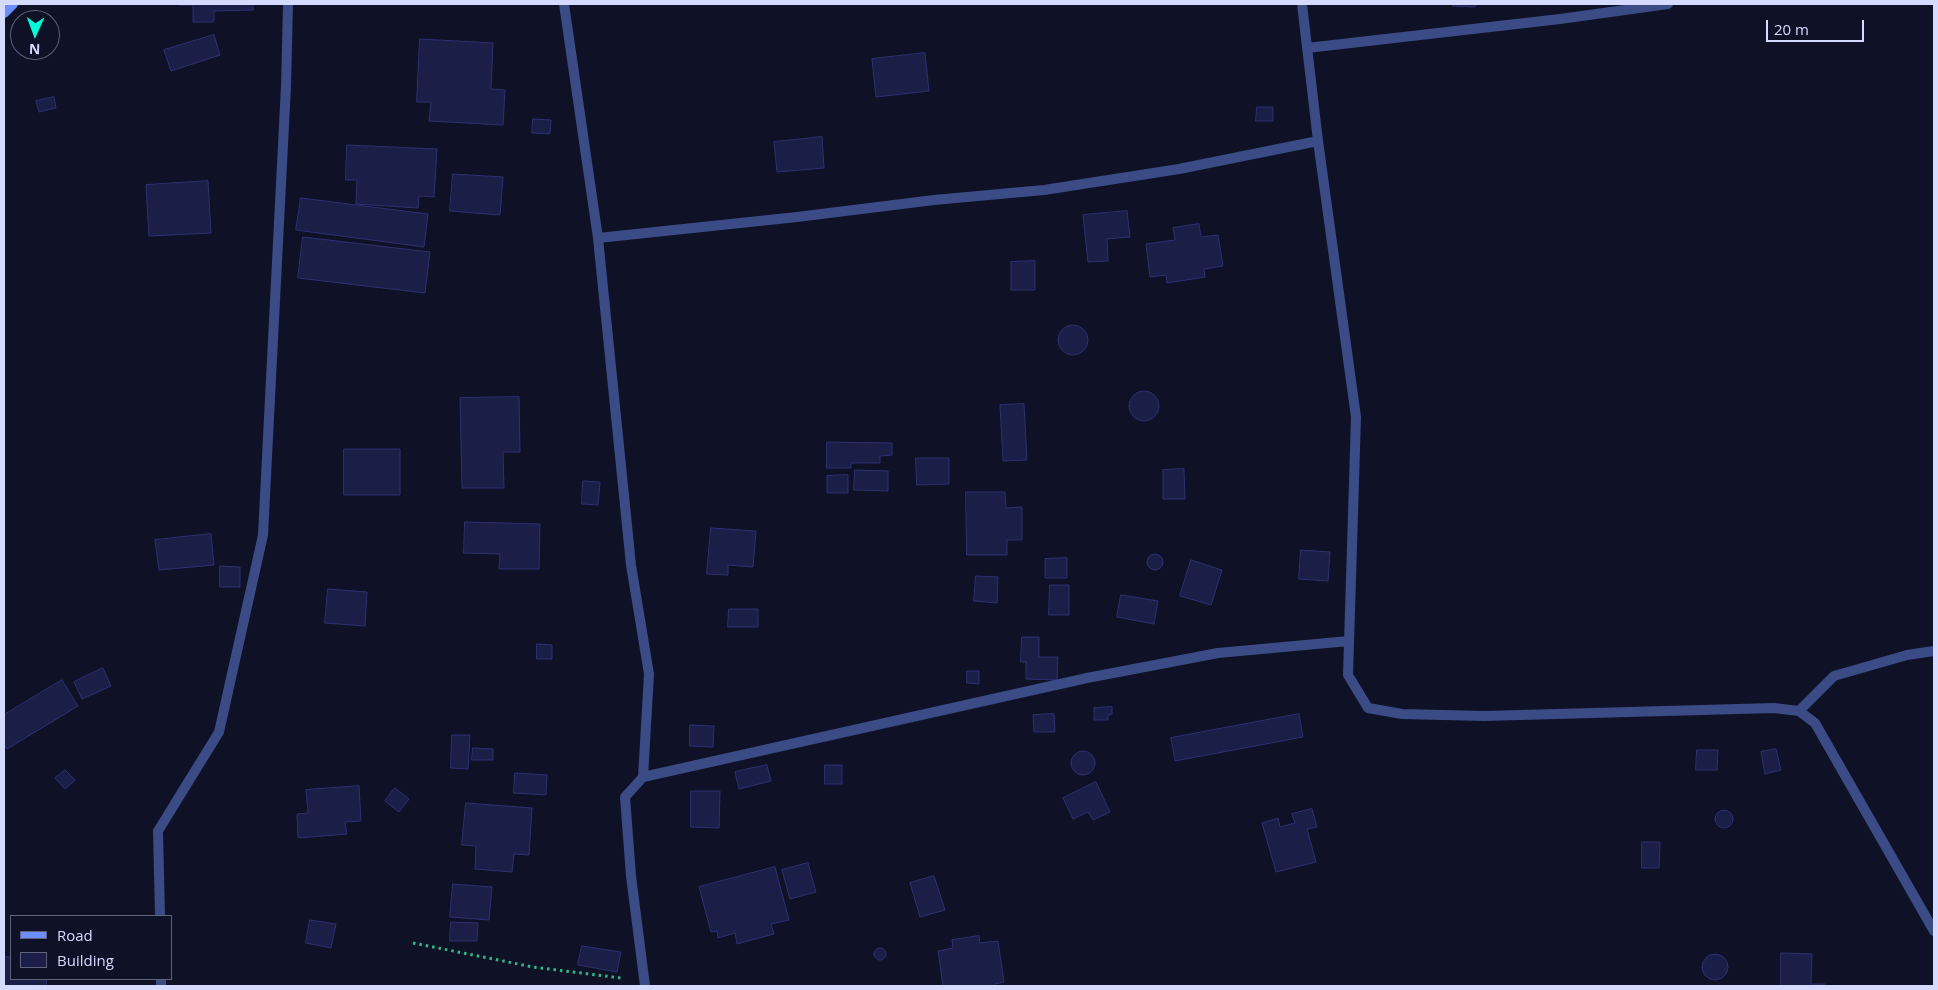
<!DOCTYPE html>
<style>
body{margin:0}
#map{position:relative;width:1938px;height:990px;overflow:hidden;background:#0f1126;font-family:"Open Sans",sans-serif}
canvas{display:block}
.frame{position:absolute;inset:0;border:5px solid #d5dbff;pointer-events:none}
.legend{position:absolute;left:10px;top:915px;width:162px;height:65px;box-sizing:border-box;background:#0f1126;border:1px solid #5e627d;margin:0;padding:6px 9px;list-style:none;font-size:15px;color:#d5dbff}
.legend li{display:flex;align-items:center;gap:10px;height:25px}
.legend b{width:25px;border:1px solid #5e627d}
.north{position:absolute;left:10px;top:10px;width:50px;height:50px;box-sizing:border-box;background:#0f1126;border:1px solid #5e627d;border-radius:50%;rotate:182deg;font-size:14px;font-weight:700;line-height:20px;text-align:center;color:#d5dbff}
.north::after{content:'';display:block;margin:auto;width:18px;height:22px;background:#02fed7;clip-path:polygon(50% 0,100% 100%,50% 72%,0 100%)}
.scale{position:absolute;left:1766px;top:20px;width:98px;height:22px;box-sizing:border-box;border:2px solid #d5dbff;border-top:0;padding-left:6px;font-size:15px;line-height:18px;white-space:nowrap;color:#d5dbff;-webkit-text-stroke:4px #0f1126;paint-order:stroke}
</style>
<div id="map">
<canvas width="1938" height="990"></canvas>
<div class="frame"></div>
<ul class="legend">
<li><b style="height:6px;background:#6c8efe"></b>Road</li>
<li><b style="height:14px;background:#1b1e47"></b>Building</li>
</ul>
<div class="north">N</div>
<div class="scale">20 m</div>
</div>
<script>
const g = document.querySelector('canvas').getContext('2d');
g.lineJoin = 'round';
function fillPath(path, color) {
  g.fillStyle = color;
  g.fill(path, 'evenodd');
}
function strokePath(path, color, width, dash) {
  g.strokeStyle = color;
  g.lineWidth = width;
  g.lineCap = dash ? 'butt' : 'round';
  g.setLineDash(dash || []);
  g.stroke(path);
}
const building = new Path2D(`
 M179,4H253V10L214,11V22H193V5H179Z
 M1453,4H1476L1475,7L1453,6Z
 M214,35L220,55L171,71L164,50Z
 M420,39L493,43L491,89L505,90L503,125L429,121L431,102H417Z
 M925,53L929,91L876,97L872,59Z
 M54,97L56,108L39,112L36,101Z
 M1257,107H1273V121H1256Z
 M533,119L551,120L550,134L532,133Z
 M822,137L824,168L777,172L774,142Z
 M347,145L437,149L434,197L419,196L418,208L356,204L357,180H346Z
 M453,174L503,177L500,215L450,211Z
 M208,181L211,233L149,236L146,185Z
 M301,198L428,214L424,247L296,230Z
 M1127,211L1130,237L1107,239L1108,261L1088,262L1083,215Z
 M1199,224L1201,237L1218,235L1223,266L1204,269L1205,277L1167,283L1166,275L1150,277L1146,244L1175,240L1173,228Z
 M303,237L430,252L425,293L298,278Z
 M1035,261V290H1011V262Z
 M1058 340a15 15 0 1 1 30 0a15 15 0 1 1-30 0Z
 M1129 406a15 15 0 1 1 30 0a15 15 0 1 1-30 0Z
 M519,397L520,452H503L504,488H462L460,398Z
 M1024,404L1027,460L1003,461L1000,405Z
 M827,442L892,443V455L880,456V463H851V468H827Z
 M344,449H400V495H344Z
 M916,458H949V484L917,485Z
 M1184,469L1185,499H1163V470Z
 M855,470L888,471V491L854,490Z
 M848,475V493H827V476Z
 M583,481L600,482L598,505L582,504Z
 M966,492H1005L1006,508L1022,507V540H1007V555H967Z
 M465,522L540,524L539,569H499L500,554L464,553Z
 M711,528L756,531L753,567L728,565V575L707,574Z
 M211,534L214,565L159,570L155,540Z
 M1301,550L1330,552L1328,581L1299,579Z
 M1147 562a8 8 0 1 1 16 0a8 8 0 1 1-16 0Z
 M1067,558V578H1045V559Z
 M1191,560L1222,570L1211,605L1180,596Z
 M220,566L240,567V587H220Z
 M976,576L998,577L997,603L974,601Z
 M1050,585H1069V615H1049Z
 M328,589L367,592L365,626L325,623Z
 M1121,595L1158,601L1154,624L1117,617Z
 M729,609H758V627H728Z
 M1022,637H1039V657H1058L1057,680L1026,679V662H1021Z
 M537,644L552,645V659H537Z
 M103,668L111,686L82,699L74,682Z
 M967,671H979V684L967,683Z
 M62,680L78,706L7,749L4,744V715Z
 M1112,707V714L1108,715V720H1094V708Z
 M1054,714L1055,732H1034L1033,715Z
 M1299,714L1303,737L1175,761L1171,738Z
 M690,725L714,726L713,747L690,746Z
 M452,735H470L468,769L451,768Z
 M473,748L493,749V760H472Z
 M1776,749L1781,770L1765,774L1761,752Z
 M1697,750H1718L1717,770H1696Z
 M1071 763a12 12 0 1 1 24 0a12 12 0 1 1-24 0Z
 M767,765L771,781L739,789L735,772Z
 M825,765H842V784H825Z
 M65,770L75,780L65,789L55,778Z
 M515,773L547,775L546,795L514,793Z
 M1096,782L1110,812L1093,820L1088,812L1073,819L1063,798Z
 M359,786L361,821L345,822L347,834L298,838L297,814L308,813L306,790Z
 M395,788L409,799L399,812L385,801Z
 M691,791H720L719,828L691,827Z
 M466,803L532,808L529,855L514,854L512,872L475,869L476,846L462,845Z
 M1312,809L1317,827L1307,829L1316,862L1276,872L1262,823L1278,818L1280,827L1295,823L1292,814Z
 M1715 819a9 9 0 1 1 18 0a9 9 0 1 1-18 0Z
 M1642,842H1660L1659,868H1642Z
 M808,863L816,892L790,899L782,870Z
 M775,867L789,920L771,924L774,934L737,944L735,933L718,938L717,931L711,932L699,887Z
 M934,876L945,910L920,917L910,883Z
 M453,884L492,887L489,920L450,917Z
 M310,920L336,924L331,948L306,943Z
 M451,922L478,923L477,941H450Z
 M979,936L980,943L998,941L1004,982L995,984L996,986H943L938,951L953,948L952,940Z
 M582,946L621,952L617,972L578,965Z
 M874 954a6 6 0 1 1 12 0a6 6 0 1 1-12 0Z
 M1781,953L1812,954L1811,984H1825L1824,986H1781Z
 M1702 967a13 13 0 1 1 26 0a13 13 0 1 1-26 0Z
 M4,957H11V979H47L46,986H4Z`);
fillPath(building, '#1b1e47');
strokePath(building, '#2d3173', 1);
strokePath(new Path2D(`
 M413,943L533,967L621,978`), '#30b88d', 3, [2.5, 4]);
strokePath(new Path2D(`
 M564,4L598,238
 M1307,48L1560,19L1668,4
 M1318,141L1356,417L1348,675L1368,708L1402,714L1484,716L1774,708L1799,711L1815,723L1934,931
 M1799,711L1834,676L1907,655L1934,651
 M643,777L1087,678L1218,653L1349,641
 M160,916L158,831L219,732L263,535L286,86L288,4
 M161,979V986
 M645,986L631,876L625,797L643,777L649,674L631,565L598,238L797,217L934,200L1044,190L1179,169L1318,141L1302,4`), '#3a4b85', 10);
strokePath(new Path2D(`
 M4,13L13,4`), '#6c8efe', 10);
</script>
